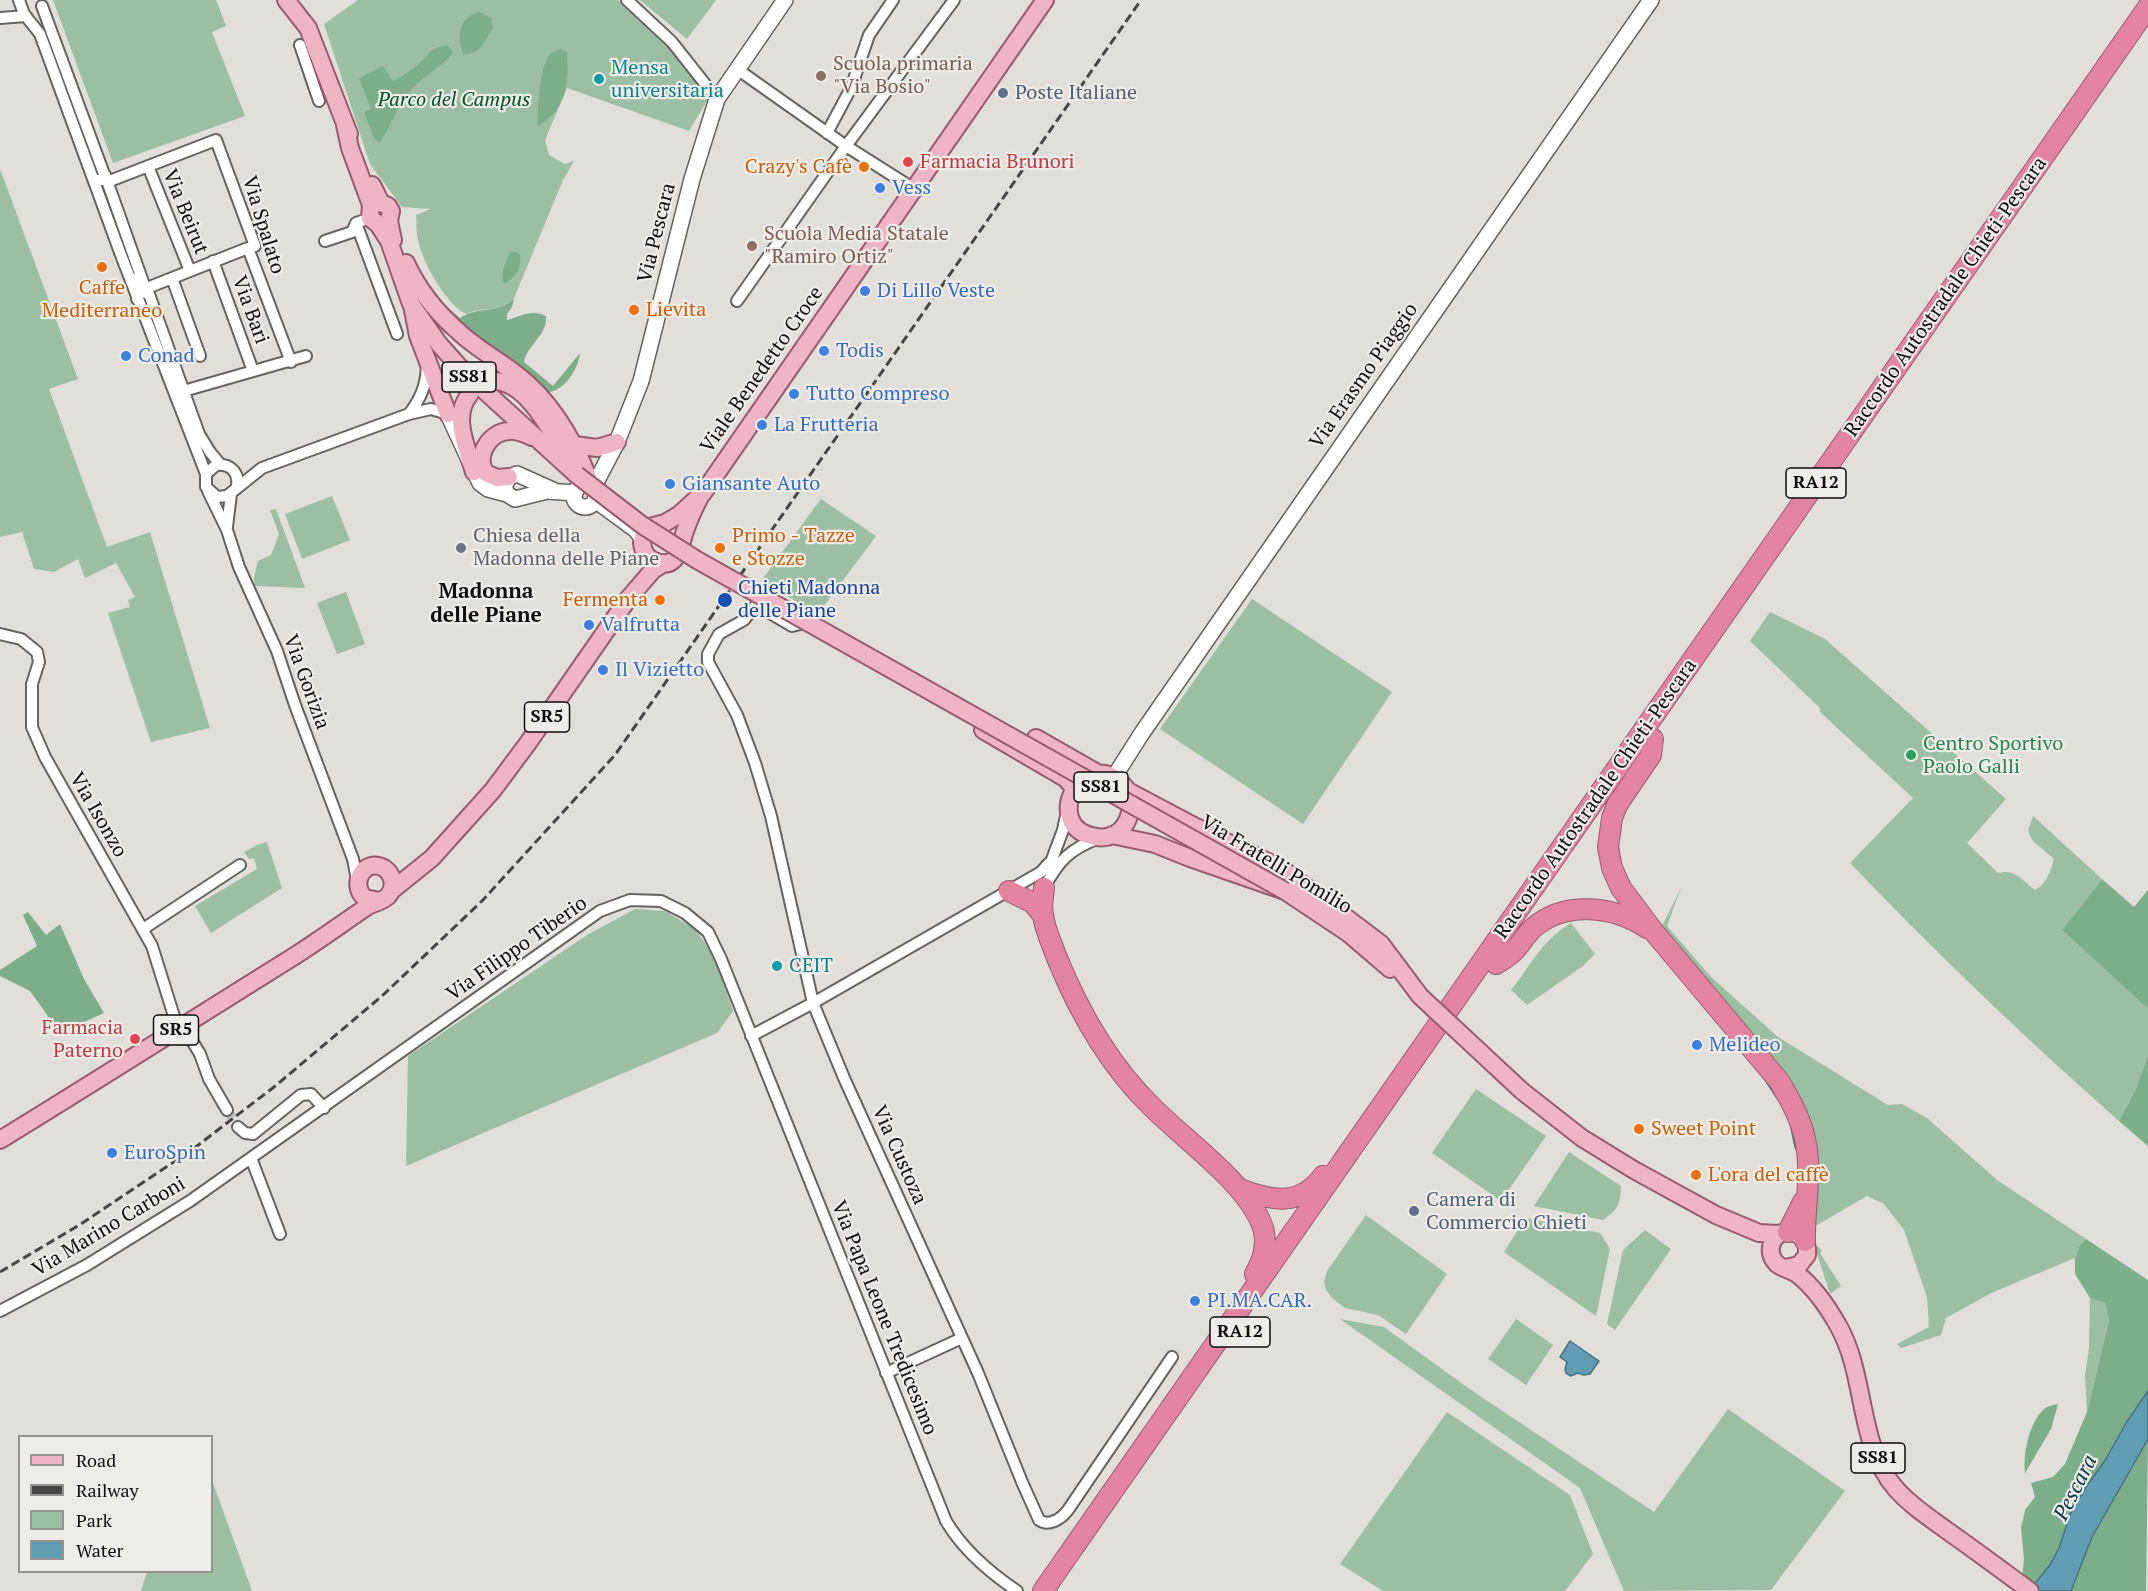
<!DOCTYPE html>
<meta charset="utf-8">
<style>
body{margin:0}
#map{position:relative;width:2148px;height:1591px;overflow:hidden;background:#e2deda;font-family:"PT Serif",serif}
canvas{display:block}
.legend{position:absolute;left:18px;top:1435px;width:195px;height:138px;box-sizing:border-box;background:#efebe7;border:2px solid #959390;margin:0;padding:8px 10px;list-style:none;font-size:18px;color:#0f0e0d}
.legend li{display:flex;align-items:center;gap:12px;height:30px}
.legend b{width:30px;border:2px solid #959390}
</style>
<div id="map">
<canvas width="2148" height="1591"></canvas>
<ul class="legend">
<li><b style="height:8px;background:#eeb5c6"></b>Road</li>
<li><b style="height:8px;background:#474644"></b>Railway</li>
<li><b style="height:16px;background:#9cbea4"></b>Park</li>
<li><b style="height:16px;background:#609db3"></b>Water</li>
</ul>
</div>
<script>
const g = document.querySelector('canvas').getContext('2d');
g.lineJoin = 'round';
function fillPath(path, color) {
  g.fillStyle = color;
  g.fill(path, 'evenodd');
}
function strokePath(path, color, width, dash) {
  g.strokeStyle = color;
  g.lineWidth = width;
  g.lineCap = dash ? 'butt' : 'round';
  g.setLineDash(dash || []);
  g.stroke(path);
}
function label(font, color, halo, rows, align = 'center') {
  g.font = font + ' "PT Serif",serif';
  g.lineWidth = 4.5;
  g.setLineDash([]);
  g.textBaseline = 'middle';
  g.strokeStyle = halo;
  g.fillStyle = color;
  for (const [text, x, y, turn = 0] of rows) {
    g.save();
    g.translate(x, y);
    g.rotate((+turn || 0) * Math.PI / 180);
    g.textAlign = isNaN(turn) ? turn : align;
    if (halo) g.strokeText(text, 0, 0);
    g.fillText(text, 0, 0);
    g.restore();
  }
}
fillPath(new Path2D(`
 M53,0H216L226,26L212,32L245,116L113,163Z
 M358,0H618L660,31L710,96L689,131L567,88L545,140L549,155L565,164L574,161L563,180L514,298C500,313 483,306 466,314C446,305 419,257 417,234C416,228 417,222 416,215L431,209L402,207L370,164L324,24Z
 M640,0H716L687,39Z
 M0,169L78,379L49,389L107,547L150,532L210,728L151,742L108,613L130,607L128,600L135,597L116,563L85,578L78,559L54,572L34,569L22,532L0,537Z
 M332,496L350,540L302,559L285,514Z
 M821,499L876,536L818,614L761,581Z
 M276,509L305,588L255,586L254,578L258,561L271,555L279,534L270,510Z
 M346,592L365,644L337,654L317,603Z
 M1252,599L1392,692L1303,824L1160,729Z
 M1770,612L1825,639L2006,799L1967,843L1998,873C2015,868 2023,881 2035,890C2046,885 2051,870 2054,859L2033,841L2028,831L2033,816L2102,879L2062,930L2148,1009V1055L2136,1089L2119,1121C2026,1039 1936,953 1850,863L1913,798L1820,712V708L1750,641Z
 M267,842L282,888L211,933L195,906L257,869L254,858L249,859L244,852L257,845Z
 M1681,888L1667,926L1711,977L1778,1037L1888,1105L1902,1104L1927,1118L1997,1180L2086,1239L2080,1245L2075,1258L1991,1293L1946,1318L1941,1335L1901,1348L1897,1344L1929,1327L1927,1297L1904,1230L1884,1204L1867,1196L1812,1228L1813,1136L1659,932Z
 M635,909L665,911L695,929L715,957L733,1011L717,1033L406,1166L408,1056L587,935Z
 M1571,923L1595,954L1583,966L1527,1005L1511,990C1532,964 1541,941 1571,923Z
 M1476,1089L1546,1136L1501,1201L1432,1153Z
 M1569,1152L1621,1186C1620,1206 1618,1209 1603,1220L1534,1206Z
 M1366,1215L1447,1274L1406,1334L1378,1315L1345,1308L1332,1298L1326,1290L1324,1282L1327,1271Z
 M1526,1218L1600,1233L1610,1249L1596,1316L1504,1252Z
 M1645,1230L1671,1249L1615,1330L1607,1324L1623,1250Z
 M1818,1246L1822,1251L1820,1253L1841,1286L1830,1294L1815,1248Z
 M2090,1298L2105,1303L2109,1321L2087,1412L2085,1376L2089,1348Z
 M1340,1319L1384,1327L1471,1390L1654,1512L1728,1409L1845,1491L1771,1590L1624,1591L1580,1488Z
 M1516,1319L1553,1345L1526,1385L1488,1359Z
 M1447,1412L1570,1495L1593,1554L1565,1591H1383L1340,1564Z
 M212,1480L252,1591H141L147,1572H212Z`), '#9cbea4');
fillPath(new Path2D(`
 M479,12L491,18L493,28C485,41 481,55 463,54C457,35 458,19 479,12Z
 M447,45L453,52C445,65 424,75 411,90C397,105 392,126 379,143L374,138L364,112L371,109L359,78L383,66L393,81C401,76 411,71 419,64C431,53 427,50 447,45Z
 M561,49L567,52C569,85 567,108 538,126C537,112 540,66 549,55C552,51 557,50 561,49Z
 M511,252H517L520,255C522,268 515,279 504,284C500,275 505,260 511,252Z
 M514,298L512,307L507,314V320C522,316 530,309 546,316C548,335 527,345 524,362L553,386L580,353C578,371 563,393 544,393L489,353L435,299L440,301L460,318C480,305 498,315 514,298Z
 M2102,879L2134,907L2148,890V1009L2062,930Z
 M28,912L46,935L60,924L84,979L104,1013L60,1033L30,991L0,976V970L37,946L23,915Z
 M2148,1055V1146L2119,1121L2136,1089Z
 M2086,1239L2148,1280V1391L2126,1423L2106,1459L2071,1512L2059,1548L2050,1565L2033,1586L2022,1578L2024,1559L2021,1528L2025,1510L2035,1497L2031,1483L2053,1477L2065,1464L2087,1412L2109,1321L2105,1303L2090,1298L2075,1274V1258L2080,1245Z
 M2058,1404L2051,1429L2025,1473C2023,1453 2029,1423 2044,1409C2047,1406 2054,1405 2058,1404Z
 M2148,1439L2146,1591H2071L2092,1537Z`), '#7dad8a');
const water = new Path2D(`
 M1570,1341L1599,1361L1590,1374L1584,1375L1578,1373L1571,1376L1566,1373L1565,1369L1567,1362L1560,1357Z
 M2148,1391V1439L2092,1537L2071,1591H2040L2033,1586L2050,1565L2059,1548L2071,1512L2086,1487L2106,1459L2126,1423Z`);
fillPath(water, '#609db3');
strokePath(water, '#487281', 1.5);
strokePath(new Path2D(`
 M1766,1080L1777,1097
 M1791,1124L1796,1148`), '#487281', 3);
strokePath(new Path2D(`
 M227,1110L238,1127`), '#c2bfbb', 10, [10, 5]);
const street = new Path2D(`
 M19,0L24,14L40,34L121,255L206,474
 M627,0L672,42L717,99
 M42,6L104,174L102,180H96
 M0,18L26,16
 M300,45L319,101
 M737,69L846,146L914,189
 M827,133L851,88L869,35L893,0
 M148,166L190,271
 M105,175L143,282L138,285L133,279
 M107,182L216,140L255,246L248,248L291,362
 M370,218L356,223L397,334
 M325,241L352,232L356,223
 M213,261L253,371
 M172,278L200,356
 M147,288L248,248
 M137,299L141,291L149,294L199,434L210,452L220,464
 M737,301L846,146L954,0
 M180,392L306,356
 M409,414C421,398 426,386 427,366
 M236,489C241,474 231,463 216,465L206,474V487L217,497L227,496L262,468L409,414L431,409L448,414
 M208,491L227,530L239,567L277,651L295,705L353,859L357,880
 M227,527L231,494
 M809,622L792,626L756,605L744,620L719,634L708,654V662L737,715L755,763L771,816L813,1003L844,1078L978,1373L1022,1482L1039,1520C1049,1527 1061,1519 1068,1510L1172,1357
 M0,634L21,639L37,652L39,662L32,684V727L45,757L152,946L178,1029
 M1048,870L1063,830L1067,811
 M1044,888C1059,860 1070,849 1099,838
 M143,929L240,865
 M183,1026L200,1054L209,1079L227,1110
 M751,1036L813,1003L1041,872L1049,863
 M238,1127L245,1133L253,1134L301,1095L311,1094L324,1108
 M251,1158L280,1234
 M0,1311L87,1265L190,1201L600,911L630,900L661,901L685,913L708,932L721,959L946,1521C963,1550 989,1572 1017,1591
 M886,1373L962,1338`);
const secondary = new Path2D(`
 M448,414L480,483L488,489L507,494
 M574 496a11 11 0 1 1 22 0a11 11 0 1 1-22 0Z
 M593,488L617,442L641,381L692,179L717,99L785,0
 M555,491L517,474L509,477L504,487L507,494L515,499L547,491L575,493
 M595,500L636,530L642,538
 M1114,777L1142,733L1651,0`);
const primary = new Path2D(`
 M286,0L308,28L349,134
 M345,125L350,148L371,205L370,218L378,224L389,241L411,304L439,344L464,372L577,475
 M372,185L381,203L388,206L391,211L389,221L393,240
 M406,263C418,289 437,313 459,332C480,352 507,364 529,385C557,411 579,450 591,486
 M413,310L418,336L448,414
 M486,382C523,373 552,432 567,459
 M470,394C451,416 467,447 474,472
 M575,445L597,448L617,442
 M509,477L497,478L486,473C474,457 489,432 509,431C517,430 525,434 532,437
 M700,497C694,508 689,520 685,531C680,545 679,572 654,561C646,558 643,551 642,543L644,534L650,527L665,523L680,514L703,493L1045,0
 M983,730L1065,778L1074,788
 M1036,738L1099,774
 M1128,791C1136,813 1124,841 1096,837C1037,828 1086,736 1128,791L1196,827L1282,869L1381,944L1420,996
 M1112,835L1155,844L1190,858L1285,891L1348,933L1390,969
 M391,891L432,858L493,790L528,743L628,599L653,570L664,563
 M1522,1091L1582,1138L1634,1170L1716,1215L1759,1233L1779,1234
 M0,1140C98,1080 195,1018 293,957C318,941 343,923 368,906C374,903 383,901 388,896C396,887 393,874 384,868C364,857 349,885 365,898L379,901
 M1786,1268L1799,1265L1807,1255C1810,1228 1774,1224 1771,1247C1770,1253 1772,1259 1777,1264C1782,1268 1791,1270 1797,1274C1814,1287 1829,1309 1839,1327C1867,1378 1857,1444 1896,1489C1911,1506 1930,1518 1949,1532C1976,1551 2003,1571 2030,1591`);
const highway = new Path2D(`
 M1653,739L1651,755L1617,805L1612,818L1608,847L1612,868L1621,888L1654,932L1779,1081C1791,1101 1802,1121 1806,1144C1812,1176 1804,1210 1805,1241
 M1044,888C1043,896 1041,906 1043,915C1045,930 1052,944 1057,958C1079,1012 1110,1066 1152,1107C1184,1139 1240,1179 1259,1218C1269,1237 1265,1257 1255,1274
 M1009,891L1033,903L1042,914
 M1496,964C1502,960 1510,956 1515,950C1521,943 1526,935 1533,928C1565,900 1614,906 1647,928
 M1240,1189C1272,1201 1300,1207 1323,1176
 M1788,1232L1803,1202
 M1043,1591L2148,7`);
strokePath(street, '#666360', 14);
strokePath(secondary, '#666360', 18);
strokePath(primary, '#985b6d', 20);
strokePath(highway, '#985b6d', 22);
strokePath(street, '#fff', 10);
strokePath(secondary, '#fff', 15);
strokePath(primary, '#eeb5c6', 16);
strokePath(highway, '#e284a0', 20);
strokePath(new Path2D(`
 M0,1272L81,1224L193,1149L274,1087L382,996L483,900L615,755L1141,0`), '#474644', 3, [9, 4.5]);
const primaryBridge = new Path2D(`
 M577,475L642,525L697,560L1285,891
 M1420,996L1522,1091`);
strokePath(primaryBridge, '#985b6d', 20, []);
strokePath(primaryBridge, '#eeb5c6', 16);
for (const [x, y, r, color] of [
 [821,76,6,"#8d6e63"],
 [599,79,6,"#0f9aa8"],
 [1003,93,6,"#5c6f8a"],
 [908,162,6,"#e0444e"],
 [864,167,6,"#e8710a"],
 [880,188,6,"#3f7fe0"],
 [752,246,6,"#8d6e63"],
 [102,267,6,"#e8710a"],
 [865,291,6,"#3f7fe0"],
 [634,310,6,"#e8710a"],
 [824,351,6,"#3f7fe0"],
 [126,356,6,"#3f7fe0"],
 [794,394,6,"#3f7fe0"],
 [762,425,6,"#3f7fe0"],
 [670,484,6,"#3f7fe0"],
 [461,548,6,"#6b7280"],
 [720,548,6,"#e8710a"],
 [660,600,6,"#e8710a"],
 [725,600,8,"#1a4fb4"],
 [589,625,6,"#3f7fe0"],
 [603,670,6,"#3f7fe0"],
 [1911,755,6,"#2e9e5b"],
 [777,966,6,"#0f9aa8"],
 [135,1039,6,"#e0444e"],
 [1697,1045,6,"#3f7fe0"],
 [1639,1129,6,"#e8710a"],
 [112,1153,6,"#3f7fe0"],
 [1696,1175,6,"#e8710a"],
 [1414,1211,6,"#5c6f8a"],
 [1195,1301,6,"#3f7fe0"]
]) {
  const dot = new Path2D();
  dot.arc(x, y, r, 0, 2 * Math.PI);
  g.fillStyle = color;
  g.fill(dot);
  strokePath(dot, '#efebe7', 2);
}
for (const [x, y, w] of [
 [469,377,54],
 [1816,483,60],
 [547,717,45],
 [1101,787,54],
 [176,1030,45],
 [1240,1332,60],
 [1878,1458,54]
]) {
  const box = new Path2D();
  box.roundRect(x - w / 2, y - 15, w, 30, 4.5);
  g.fillStyle = '#efebe7';
  g.fill(box);
  strokePath(box, '#0f0e0d', 1.5);
}
label('bold 18px', '#0f0e0d', null, [
 ["SS81",469,377],
 ["RA12",1816,483],
 ["SR5",547,717],
 ["SS81",1101,787],
 ["SR5",176,1030],
 ["RA12",1240,1332],
 ["SS81",1878,1458]
]);
label('20px', '#785e54', '#efebe7', [
 ["Scuola primaria",833,64],
 ["\"Via Bosio\"",833,87],
 ["Scuola Media Statale",764,234],
 ["\"Ramiro Ortiz\"",764,257]
], 'left');
label('20px', '#0d838f', '#efebe7', [
 ["Mensa",611,68],
 ["universitaria",611,91],
 ["CEIT",789,966]
], 'left');
label('20px', '#4e5e75', '#efebe7', [
 ["Poste Italiane",1015,93],
 ["Camera di",1426,1200],
 ["Commercio Chieti",1426,1223]
], 'left');
label('italic 20px', '#005429', '#efebe7', [
 ["Parco del Campus",454,100]
]);
label('20px', '#be3a42', '#efebe7', [
 ["Farmacia Brunori",920,162],
 ["Farmacia",123,1028,"right"],
 ["Paterno",123,1051,"right"]
], 'left');
label('20px', '#c56008', '#efebe7', [
 ["Crazy's Cafè",852,167,"right"],
 ["Caffe",102,288,"center"],
 ["Mediterraneo",102,311,"center"],
 ["Lievita",646,310],
 ["Primo - Tazze",732,536],
 ["e Stozze",732,559],
 ["Fermenta",648,600,"right"],
 ["Sweet Point",1651,1129],
 ["L'ora del caffè",1708,1175]
], 'left');
label('20px', '#366cbe', '#efebe7', [
 ["Vess",892,188],
 ["Di Lillo Veste",877,291],
 ["Todis",836,351],
 ["Conad",138,356],
 ["Tutto Compreso",806,394],
 ["La Frutteria",774,425],
 ["Giansante Auto",682,484],
 ["Valfrutta",601,625],
 ["Il Vizietto",615,670],
 ["Melideo",1709,1045],
 ["EuroSpin",124,1153],
 ["PI.MA.CAR.",1207,1301]
], 'left');
label('20px', '#0f0e0d', '#efebe7', [
 ["Via Beirut",185,212,68],
 ["Via Spalato",263,225,73],
 ["Via Pescara",657,233,-76],
 ["Raccordo Autostradale Chieti-Pescara",1946,297,-55],
 ["Via Bari",250,310,70],
 ["Viale Benedetto Croce",762,370,-55],
 ["Via Erasmo Piaggio",1364,376,-55],
 ["Via Gorizia",306,682,70],
 ["Raccordo Autostradale Chieti-Pescara",1596,799,-55],
 ["Via Isonzo",98,815,60],
 ["Via Fratelli Pomilio",1276,865,31],
 ["Via Filippo Tiberio",517,949,-35],
 ["Via Custoza",899,1155,66],
 ["Via Marino Carboni",109,1227,-31],
 ["Via Papa Leone Tredicesimo",884,1318,68]
]);
label('20px', '#5b616d', '#efebe7', [
 ["Chiesa della",473,536],
 ["Madonna delle Piane",473,559]
], 'left');
label('20px', '#164399', '#efebe7', [
 ["Chieti Madonna",738,588],
 ["delle Piane",738,611]
], 'left');
label('20px', '#27864d', '#efebe7', [
 ["Centro Sportivo",1923,744],
 ["Paolo Galli",1923,767]
], 'left');
label('bold 21px', '#0f0e0d', '#efebe7', [
 ["Madonna",486,592],
 ["delle Piane",486,616]
]);
label('italic 21px', '#003a4a', '#efebe7', [
 ["Pescara",2076,1488,-63]
]);
</script>
